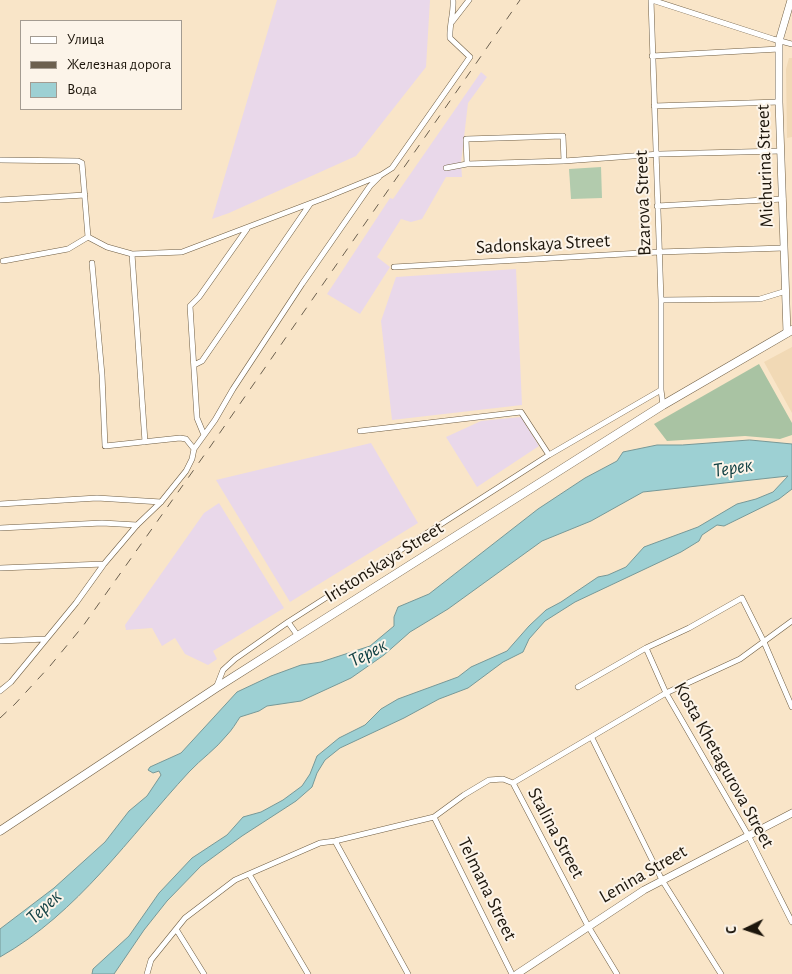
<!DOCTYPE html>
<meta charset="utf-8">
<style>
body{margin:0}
#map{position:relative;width:792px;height:974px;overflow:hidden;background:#f9e5c8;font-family:"Alegreya Sans",sans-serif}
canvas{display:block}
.legend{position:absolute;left:20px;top:20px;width:162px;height:90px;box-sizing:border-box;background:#fcf4e9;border:1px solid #a39b91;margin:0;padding:6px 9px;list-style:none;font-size:15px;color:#1d160c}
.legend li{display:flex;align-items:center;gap:10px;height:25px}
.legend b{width:25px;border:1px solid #a39b91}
.north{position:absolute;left:722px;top:904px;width:50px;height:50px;-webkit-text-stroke:4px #fcf4e9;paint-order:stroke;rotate:266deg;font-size:14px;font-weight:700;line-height:20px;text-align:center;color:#1d160c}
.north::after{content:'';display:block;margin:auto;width:18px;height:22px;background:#1d160c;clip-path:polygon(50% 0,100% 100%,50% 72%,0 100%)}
</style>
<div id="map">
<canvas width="792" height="974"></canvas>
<ul class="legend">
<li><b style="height:6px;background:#fff"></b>Улица</li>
<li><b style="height:6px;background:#6c604f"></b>Железная дорога</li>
<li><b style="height:14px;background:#9dd0d3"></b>Вода</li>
</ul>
<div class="north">С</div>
</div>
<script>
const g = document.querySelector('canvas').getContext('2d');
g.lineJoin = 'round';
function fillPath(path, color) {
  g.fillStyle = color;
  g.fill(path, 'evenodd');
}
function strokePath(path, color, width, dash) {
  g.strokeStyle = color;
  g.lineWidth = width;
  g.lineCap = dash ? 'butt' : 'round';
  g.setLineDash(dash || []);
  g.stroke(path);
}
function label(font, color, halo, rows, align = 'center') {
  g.font = font + ' "Alegreya Sans",sans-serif';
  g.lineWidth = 4;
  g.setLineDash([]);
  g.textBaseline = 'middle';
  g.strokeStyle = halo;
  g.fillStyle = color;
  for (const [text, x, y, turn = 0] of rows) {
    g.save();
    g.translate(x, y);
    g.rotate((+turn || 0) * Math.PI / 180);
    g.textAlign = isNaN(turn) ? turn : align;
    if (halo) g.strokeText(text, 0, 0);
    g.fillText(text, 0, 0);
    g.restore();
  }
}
fillPath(new Path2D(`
 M277,0H430L426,67L356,156L229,213L212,219Z
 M481,72L487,77L468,103L461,163L462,177H446L422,219L411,222L401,219L377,257L390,267L360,314L327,294L390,198L393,199Z
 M516,269L522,405L392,420L381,321L396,277Z
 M521,417L539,446L477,487L446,437L481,421Z
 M371,443L418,523L290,602L216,480Z
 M219,503L284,608L213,651L217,659L208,665L185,654L175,638L162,646L152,628L126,630L125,625L204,513Z`), '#e9d8ea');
fillPath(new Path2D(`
 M789,58H792V137L787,138L786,69Z
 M792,347V413L764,362Z`), '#f1d9b5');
fillPath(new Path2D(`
 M601,167L602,198L571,199L569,169Z`), '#b2cbad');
fillPath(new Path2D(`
 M759,364L792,423V435L780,439L745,436L667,441L654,424Z`), '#a9c3a3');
const water = new Path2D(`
 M750,440L792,444V489L779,499L724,526L717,525L702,535L699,541L681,552L575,602L545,621L529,639L523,652L503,662L468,688L439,699L404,718L340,748L325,760L317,773L312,787L296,801L242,836L201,866L167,901L144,930L114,974H92L93,969L129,936L159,893L192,858L227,835L243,817L261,812L283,800L302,786L310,774L317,756L339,738L365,725L381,709L398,699L458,677L471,667L507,651L529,626L546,610L561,602L598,577L608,575L626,567L644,547L698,527L737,504L756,499L773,492L788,476L643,492L591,521L542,541L448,609L410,632L384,655L351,678L301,701L267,706L259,711L240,717C236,723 232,730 227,735C216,749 201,759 189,772C129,837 78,913 0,957V929L54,888L105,842L129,811L147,796L161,775L159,771L153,773L148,770L150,767L181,753L237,692L271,676L301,665L321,662L370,646L394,626V617L398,607L429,594L538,509L585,478L617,461L623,452L657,445H682Z`);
fillPath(water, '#9dd0d3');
strokePath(water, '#779897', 1);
const minor = new Path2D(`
 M651,0L661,300V390L663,405
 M652,0L773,39L792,44
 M452,22L469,0
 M652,56L779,49
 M654,106L779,102
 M0,160L78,161L82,163L88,237L107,247L132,254L182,252L327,197L381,175L392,168L470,57L450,38C449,25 454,13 453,0
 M467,164L466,139L563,136L564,161
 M446,168L467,164L564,161L660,154L781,151
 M0,200L85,195
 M657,206L783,199
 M132,254L145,442
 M3,261L68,249L88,237
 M92,263L102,375L105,446L180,438L186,439L194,449
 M394,267L659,252L784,248
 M661,300L760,299L786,291
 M194,365L202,361L310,204
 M360,431L521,412L549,455
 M204,435L197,418L190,306L199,297L247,229
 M0,504L97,498L161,502
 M0,528L102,523L137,525
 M0,568L104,564
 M288,622L298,636
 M0,641L46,639
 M646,648L666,693L748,835L792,922
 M578,687L646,648L689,628L742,598L764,642L792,707
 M216,688L223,670L235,659L288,622L549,455L661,390
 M0,691L11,682L76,603L104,564L137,525L161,502L186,471L192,459L194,449L215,420L233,389L302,284L370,186L379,177
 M592,738L662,880L721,974
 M513,783L588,926L617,974
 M434,817L512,974
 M335,841L408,974
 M249,874L308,974
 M176,929L204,974
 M147,974L151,960L185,918L235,880L320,843L335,841L434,817L464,795L489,780L503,779L513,783L666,693L740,659L792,621`);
const tertiary = new Path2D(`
 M787,333L779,102V41L791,0
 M517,974L644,890L792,813`);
const secondary = new Path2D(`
 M0,831L216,688L298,636L663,405L792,330`);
strokePath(minor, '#6f5e44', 6);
strokePath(tertiary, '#6f5e44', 8);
strokePath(secondary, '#6f5e44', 9);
strokePath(minor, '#fff', 5);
strokePath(tertiary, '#fff', 7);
strokePath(secondary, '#fff', 8);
strokePath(new Path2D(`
 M0,718L15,704L50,666L83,626L210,447L520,0`), '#6c604f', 1, [9, 9]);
label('19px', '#1d160c', '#fcf4e9', [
 ["Michurina Street",765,166,-92],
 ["Bzarova Street",643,203,-92],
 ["Sadonskaya Street",543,244,-3],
 ["Iristonskaya Street",384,562,-32],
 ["Kosta Khetagurova Street",724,765,61],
 ["Stalina Street",556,833,62],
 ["Lenina Street",643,874,-30],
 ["Telmana Street",487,889,64]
]);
label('italic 20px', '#134245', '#fcf4e9', [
 ["Терек",733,468,-9],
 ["Терек",368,653,-27],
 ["Терек",44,907,-43]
]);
</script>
